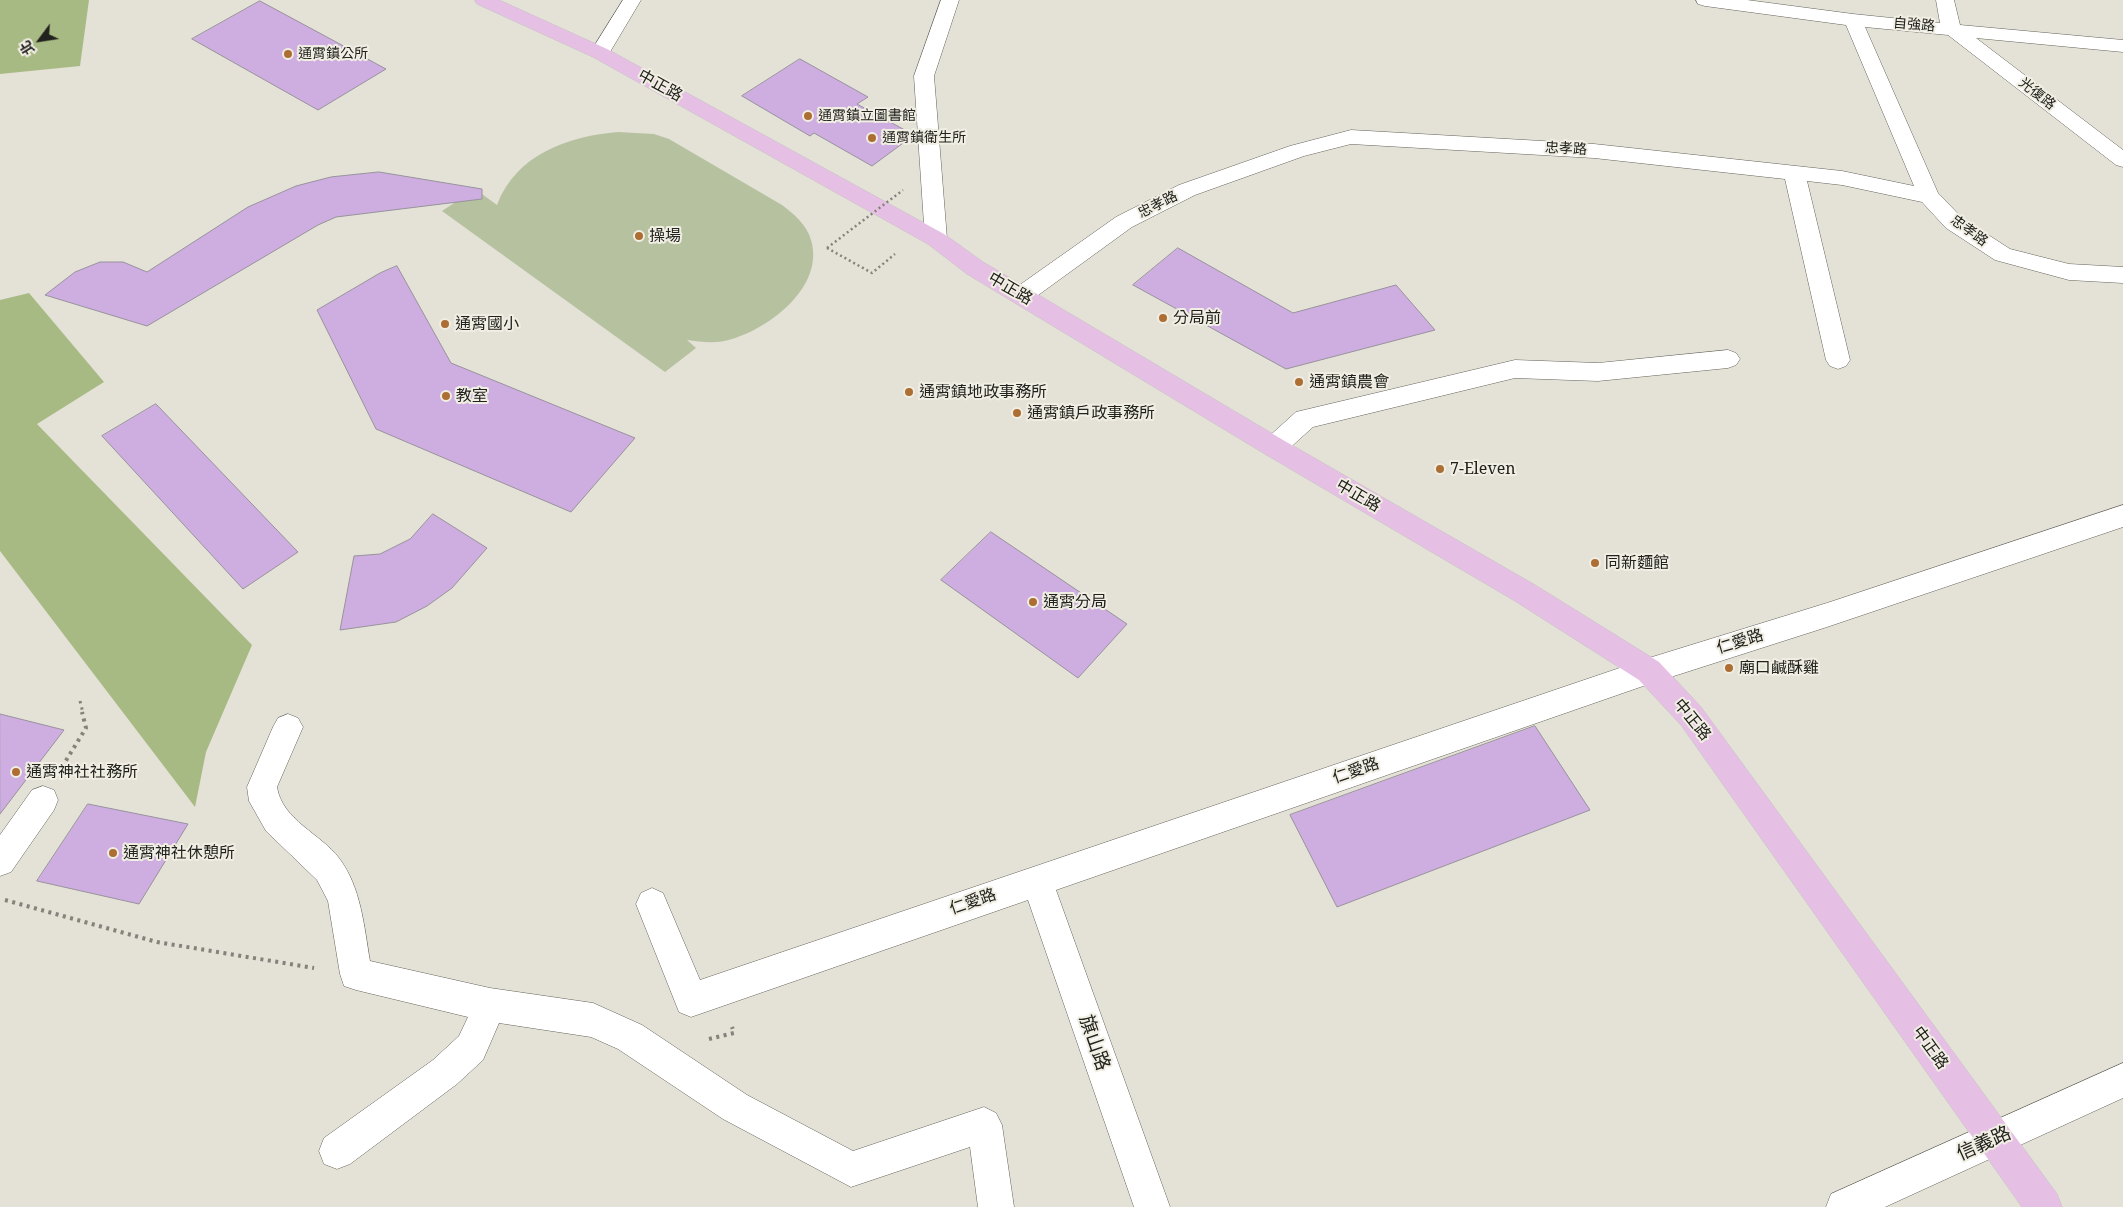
<!DOCTYPE html>
<meta charset="utf-8">
<style>
body{margin:0}
#map{position:relative;width:2123px;height:1207px;overflow:hidden;background:#e4e1d7;font-family:"Noto Serif","Noto Sans TC",serif}
canvas{display:block}
.north{position:absolute;left:15px;top:15px;width:50px;height:50px;-webkit-text-stroke:4px #f1eee4;paint-order:stroke;rotate:239deg;font-size:14px;font-weight:700;line-height:20px;text-align:center;color:#21211d}
.north::after{content:'';display:block;margin:auto;width:18px;height:22px;background:#21211d;clip-path:polygon(50% 0,100% 100%,50% 72%,0 100%)}
</style>
<div id="map">
<canvas width="2123" height="1207"></canvas>
<div class="north">北</div>
</div>
<script>
const g = document.querySelector('canvas').getContext('2d');
g.lineJoin = 'round';
function fillPath(path, color) {
  g.fillStyle = color;
  g.fill(path, 'evenodd');
}
function strokePath(path, color, width, dash) {
  g.strokeStyle = color;
  g.lineWidth = width;
  g.lineCap = dash ? 'butt' : 'round';
  g.setLineDash(dash || []);
  g.stroke(path);
}
function label(font, color, halo, rows, align = 'center') {
  g.font = font + ' "Noto Serif","Noto Sans TC",serif';
  g.lineWidth = 4;
  g.setLineDash([]);
  g.textBaseline = 'middle';
  g.strokeStyle = halo;
  g.fillStyle = color;
  for (const [text, x, y, turn = 0] of rows) {
    g.save();
    g.translate(x, y);
    g.rotate((+turn || 0) * Math.PI / 180);
    g.textAlign = isNaN(turn) ? turn : align;
    if (halo) g.strokeText(text, 0, 0);
    g.fillText(text, 0, 0);
    g.restore();
  }
}
fillPath(new Path2D(`
 M618,132L654,134L669,139L782,205C794,214 807,225 811,240C825,286 770,328 732,339C717,344 702,342 687,340L696,348L665,372L442,211L475,189L497,205C516,154 569,136 618,132Z`), '#b6c29f');
fillPath(new Path2D(`
 M0,0H89L80,66L0,74Z
 M29,293L104,382L37,424L252,645L206,752L195,807L0,551V300Z`), '#a8ba83');
const building = new Path2D(`
 M260,1L325,36L386,69L318,110L192,39Z
 M800,59L868,97L857,104L914,135L872,166L814,133L810,136L742,96Z
 M379,172L482,189V199L336,217L318,225L147,326L45,295L75,272L100,262H123L147,272L248,207L296,186L331,177Z
 M1178,248L1293,313L1396,285L1435,330L1286,369L1133,285Z
 M397,266L451,363L635,438L571,512L376,429L317,310L380,273Z
 M156,404L298,552L243,589L102,436Z
 M433,514L487,548L452,588L427,606L396,622L340,630L354,556L380,554L410,539Z
 M991,532L1127,624L1078,678L941,580Z
 M0,714L64,730L0,814Z
 M1535,726L1590,810L1337,907L1290,815Z
 M88,804L188,824L139,904L37,881Z`);
fillPath(building, '#ceaee0');
strokePath(building, '#97929b', 1);
const minor = new Path2D(`
 M623,0H641L607,57L600,59L593,57L590,53Z
 M941,0H959L934,76L947,239L944,244L936,247L928,244L925,239L914,76Z
 M1696,0H1747L1853,14L1940,23L1936,0H1954L1960,25L2123,40V52L1976,38L2123,150V167L2116,165L1948,35L1865,27L1938,193L1962,218L2010,249L2069,264L2123,267V283L2069,280L1995,260L1946,228L1922,202L1842,185L1807,181L1850,360L1846,366L1838,369L1830,366L1826,360L1785,179L1594,158L1351,144L1304,156L1195,195L1132,227L1030,301L1022,303L1014,301L1011,295L1014,289L1116,217L1179,185L1290,146L1351,130L1594,144L1842,171L1914,186L1846,25L1705,6L1698,4Z
 M1728,350L1736,353L1740,359L1736,365L1728,368L1598,381L1515,378L1313,427L1283,454L1274,457L1265,454L1261,447L1265,440L1296,412L1515,360L1598,363Z
 M2123,505V527L1827,627L1649,684L1056,890L1170,1207H1134L1028,900L691,1017L679,1012L636,904L641,893L652,888L663,893L700,980L1649,658L1827,603Z
 M288,714L298,718L303,727L277,787C282,820 321,834 339,858C361,887 364,926 370,961L490,988L593,1003L642,1025L747,1095L853,1151L984,1107L996,1113L1002,1125L1014,1207H978L970,1147L851,1187L723,1119L618,1049L591,1037L499,1023L483,1060L457,1084L350,1164L337,1169L324,1164L319,1151L324,1138L433,1060L459,1036L468,1017L356,990L344,986L340,974L328,901L317,880L266,831L249,801L247,787L273,727L278,718Z
 M43,786L54,790L58,800L54,810L11,872L0,876V835L32,790Z
 M2123,1063V1098L1885,1207H1826L1831,1194Z`);
const major = new Path2D(`
 M475,0H499L607,49L944,234L983,262L1283,440L1535,585L1659,662L1701,707L2057,1194L2062,1207H2022L1681,725L1639,680L1515,601L1265,454L967,274L928,244L593,57L477,4Z`);
strokePath(minor, '#65635a', 1);
strokePath(major, '#c1c1c0', 1);
strokePath(new Path2D(`
 M827,248L872,273L895,254`), '#83827b', 2.5, [2, 3]);
strokePath(new Path2D(`
 M80,701L83,713`), '#83827b', 3, [2.5, 4]);
strokePath(new Path2D(`
 M62,767L86,728L82,712
 M5,900L157,942L314,968
 M709,1039L734,1033L732,1027`), '#83827b', 4, [3, 4.5]);
fillPath(minor, '#fff');
fillPath(major, '#e6c0e4');
strokePath(new Path2D(`
 M827,248L903,190`), '#83827b', 2.5, [2, 3]);
for (const [x, y, r, color] of [
 [288,54,5,"#ac6e33"],
 [808,116,5,"#ac6e33"],
 [872,138,5,"#ac6e33"],
 [639,236,5,"#ac6e33"],
 [1163,318,5,"#ac6e33"],
 [445,324,5,"#ac6e33"],
 [1299,382,5,"#ac6e33"],
 [909,392,5,"#ac6e33"],
 [446,396,5,"#ac6e33"],
 [1017,413,5,"#ac6e33"],
 [1440,469,5,"#ac6e33"],
 [1595,563,5,"#ac6e33"],
 [1033,602,5,"#ac6e33"],
 [1729,668,5,"#ac6e33"],
 [16,772,5,"#ac6e33"],
 [113,853,5,"#ac6e33"]
]) {
  const dot = new Path2D();
  dot.arc(x, y, r, 0, 2 * Math.PI);
  g.fillStyle = color;
  g.fill(dot);
  strokePath(dot, '#f1eee4', 2);
}
label('14px', '#21211d', '#f1eee4', [
 ["自強路",1914,25,5],
 ["光復路",2037,94,38],
 ["忠孝路",1566,149,3],
 ["忠孝路",1158,205,-27],
 ["忠孝路",1969,231,36]
]);
label('14px', '#21211d', '#f1eee4', [
 ["通霄鎮公所",298,54],
 ["通霄鎮立圖書館",818,116],
 ["通霄鎮衛生所",882,138]
], 'left');
label('16px', '#21211d', '#f1eee4', [
 ["中正路",660,86,29],
 ["中正路",1010,289,30],
 ["中正路",1358,496,30],
 ["仁愛路",1740,642,-17],
 ["中正路",1692,720,51],
 ["仁愛路",1356,771,-19],
 ["仁愛路",973,902,-19],
 ["中正路",1930,1048,54]
]);
label('16px', '#21211d', '#f1eee4', [
 ["操場",649,236],
 ["分局前",1173,318],
 ["通霄國小",455,324],
 ["通霄鎮農會",1309,382],
 ["通霄鎮地政事務所",919,392],
 ["教室",456,396],
 ["通霄鎮戶政事務所",1027,413],
 ["7-Eleven",1450,469],
 ["同新麵館",1605,563],
 ["通霄分局",1043,602],
 ["廟口鹹酥雞",1739,668],
 ["通霄神社社務所",26,772],
 ["通霄神社休憩所",123,853]
], 'left');
label('19px', '#21211d', '#f1eee4', [
 ["旗山路",1094,1043,71],
 ["信義路",1984,1144,-24]
]);
</script>
